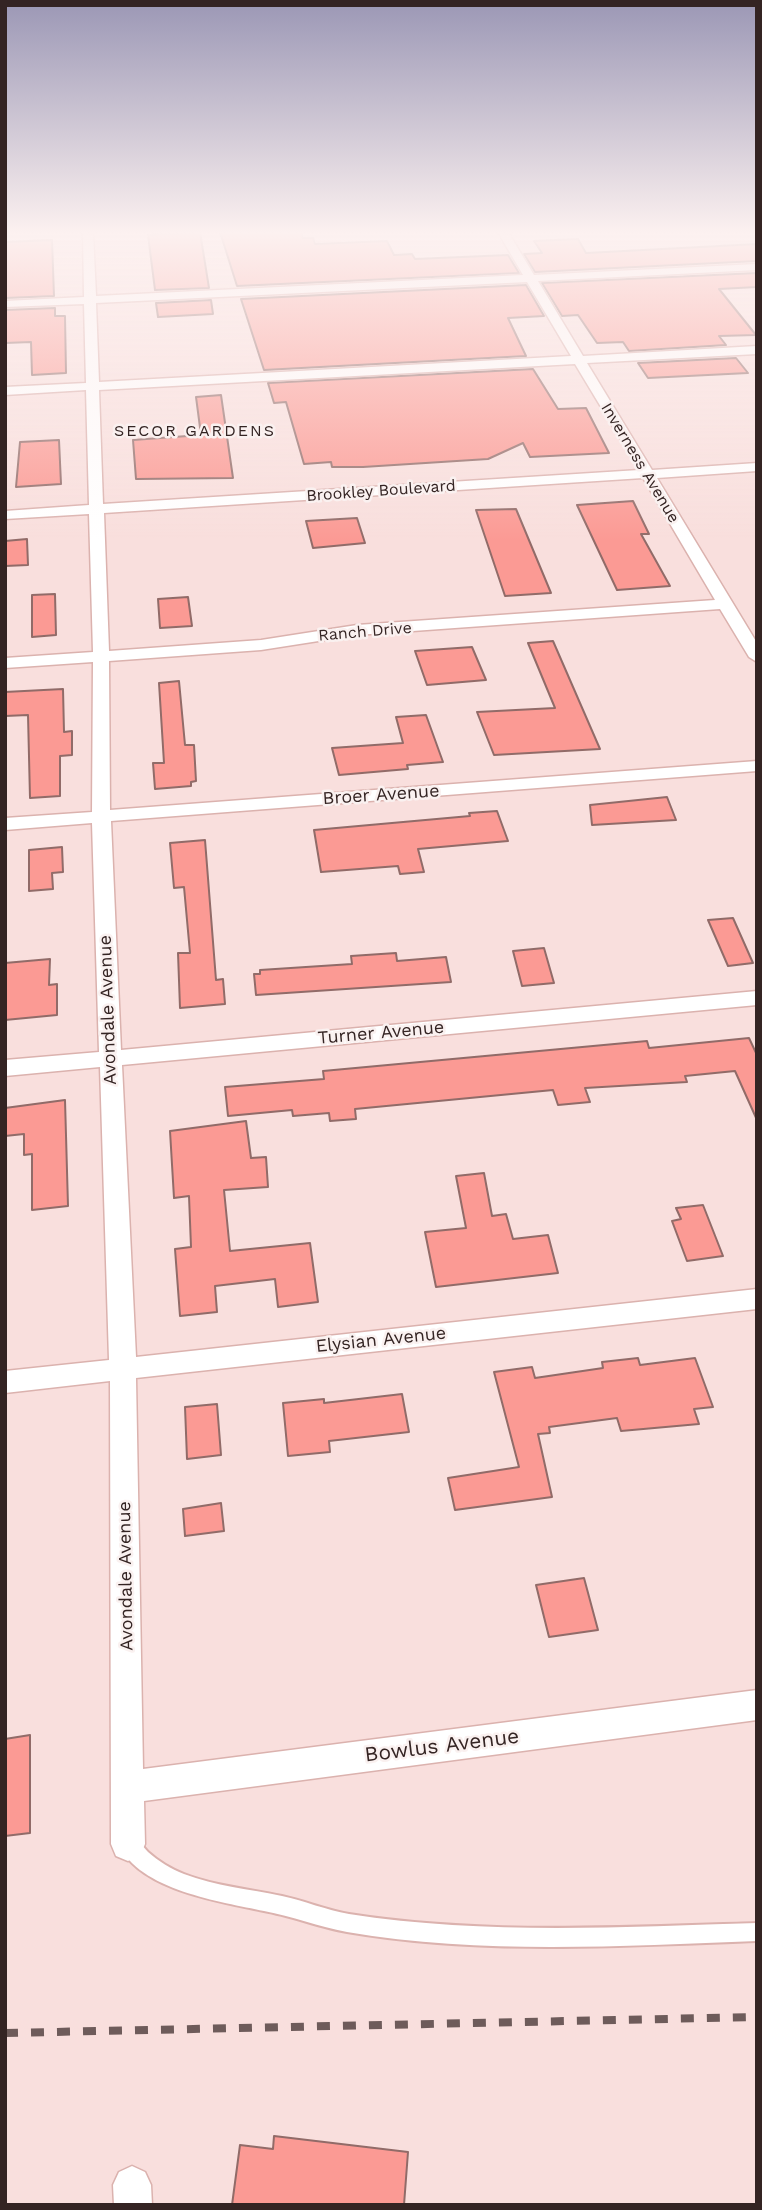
<!DOCTYPE html>
<style>
body{margin:0}
#map{position:relative;width:762px;height:2210px;overflow:hidden;background:#f9dfdd;font-family:"Work Sans",sans-serif}
canvas{display:block}
.frame{position:absolute;inset:0;border:7px solid #342423;pointer-events:none}
</style>
<div id="map">
<canvas width="762" height="2210"></canvas>
<div class="frame"></div>
</div>
<script>
const g = document.querySelector('canvas').getContext('2d');
g.lineJoin = 'round';
function fillPath(path, color) {
  g.fillStyle = color;
  g.fill(path, 'evenodd');
}
function strokePath(path, color, width, dash) {
  g.strokeStyle = color;
  g.lineWidth = width;
  g.lineCap = dash ? 'butt' : 'round';
  g.setLineDash(dash || []);
  g.stroke(path);
}
function label(font, color, halo, rows, align = 'center') {
  g.font = font + ' "Work Sans",sans-serif';
  g.lineWidth = 5;
  g.setLineDash([]);
  g.textBaseline = 'middle';
  g.strokeStyle = halo;
  g.fillStyle = color;
  for (const [text, x, y, turn = 0] of rows) {
    g.save();
    g.translate(x, y);
    g.rotate((+turn || 0) * Math.PI / 180);
    g.textAlign = isNaN(turn) ? turn : align;
    if (halo) g.strokeText(text, 0, 0);
    g.fillText(text, 0, 0);
    g.restore();
  }
}
const building = new Path2D(`
 M200,232L209,288L155,290L148,235Z
 M220,232H301L303,238H313L315,244L387,241L394,255L412,254L415,259L508,255L519,273L237,286Z
 M578,239L586,253L757,244V261L535,272L524,254L542,253L534,241Z
 M52,240L54,296L5,298V242Z
 M757,273V287L719,289L756,335L719,336L726,345L629,351L623,342L597,343L578,315L562,316L542,283Z
 M526,285L544,316L508,318L526,356L264,370L241,299Z
 M211,300L213,314L158,317L156,303Z
 M55,308V316H65L66,373L32,375L31,342L5,343V310Z
 M736,358L748,373L648,378L638,363Z
 M533,369L558,409L586,408L609,453L530,457L523,443L488,459L363,467H332L331,462L304,464L286,402L274,403L268,383Z
 M221,395L233,478L136,479L133,440L201,435L196,397Z
 M59,440L61,484L16,487L20,442Z
 M633,501L649,534H641L670,586L617,590L577,505Z
 M516,509L551,593L505,596L476,510Z
 M357,518L365,543L313,548L306,521Z
 M27,539L28,565L5,566V541Z
 M55,594L56,635L32,637V595Z
 M188,597L192,626L160,628L158,599Z
 M553,641L600,749L494,755L477,712L555,708L528,643Z
 M472,647L486,680L427,685L415,651Z
 M179,681L185,745H194L196,781L191,782V786L155,789L153,763H164L159,683Z
 M63,689L64,732L72,731V755L60,756V796L30,798L28,715L5,716V692Z
 M426,715L443,762L407,765L408,769L339,775L332,748L403,743L396,717Z
 M667,797L676,820L592,825L590,805Z
 M497,811L508,841L418,849L424,872L400,874L398,866L321,872L314,830L470,816L469,813Z
 M205,840L216,980L223,979L225,1004L180,1008L178,953H190L184,887L174,888L170,843Z
 M62,847L63,872L52,873L53,889L29,891V850Z
 M733,918L753,963L728,966L708,920Z
 M544,948L554,983L522,986L513,951Z
 M396,953L397,961L446,957L451,982L256,995L254,974H260V970L352,964L351,956Z
 M50,959L49,985L57,984V1015L5,1020V963Z
 M749,1038L757,1055V1120L735,1071L685,1076L687,1082L585,1088L590,1102L558,1105L553,1090L355,1109L356,1119L330,1121L329,1113L293,1116L292,1110L228,1116L225,1087L324,1079L323,1071L647,1041L649,1048Z
 M65,1100L68,1206L32,1210V1154L24,1155V1134L5,1136V1108Z
 M246,1121L251,1158L266,1157L268,1187L224,1190L230,1251L310,1243L318,1302L278,1307L275,1279L215,1286L217,1312L180,1316L175,1249L191,1247L189,1196L174,1198L170,1131Z
 M484,1173L492,1216L506,1214L513,1239L548,1235L558,1273L436,1287L425,1232L466,1228L456,1176Z
 M703,1205L723,1256L687,1261L672,1221L681,1219L676,1208Z
 M638,1358L640,1365L695,1358L713,1407L694,1409L699,1424L621,1431L617,1418L549,1427L550,1433L538,1434L552,1497L455,1510L448,1478L519,1467L494,1372L532,1367L535,1378L603,1368L602,1362Z
 M402,1394L409,1432L329,1441L330,1452L288,1456L283,1403L324,1399V1403Z
 M217,1404L221,1455L187,1459L185,1407Z
 M221,1503L224,1531L185,1536L183,1509Z
 M584,1578L598,1630L549,1637L536,1585Z
 M30,1735V1833L5,1836V1739Z
 M274,2136L408,2152L404,2205H232L240,2145L273,2149Z`);
fillPath(building, '#fb9a94');
strokePath(building, '#916b68', 2);
const service = new Path2D(`
 M128,1835C137,1839 142,1845 148,1852C158,1861 171,1869 184,1874C215,1886 250,1889 282,1896C305,1901 326,1910 349,1914C483,1935 621,1927 757,1923V1941C621,1946 481,1955 347,1932C319,1927 292,1916 264,1911C222,1902 138,1890 119,1844L122,1838Z`);
const minor = new Path2D(`
 M83,232H93L96,296L523,275L498,232H508L534,275L757,264V270L538,281L583,356L757,346V354L587,363L652,470L757,463V471L657,478L757,643V662L749,657L720,609L357,635L261,650L109,661L110,810L757,761V771L111,821L121,1050L757,991V1005L122,1065L136,1357L757,1289V1309L136,1378L143,1769L757,1690V1720L144,1801L145,1844L140,1856L128,1861L116,1856L111,1844L110,1381L5,1393V1371L109,1360L100,1067L5,1076V1060L99,1052L92,823L5,830V818L92,812L93,662L5,668V658L93,652L89,514L5,519V511L89,505L86,390L5,395V387L86,383L84,304L5,307V301L84,297ZM527,282L571,356L99,382L96,303ZM575,364L639,470L103,504L99,390ZM643,478L715,600L357,625L261,640L109,651L104,513Z
 M132,2166L145,2172L151,2185L152,2205H114L113,2185L119,2172Z`);
strokePath(service, '#dbb2ae', 4);
strokePath(minor, '#dbb2ae', 3);
fillPath(service, '#fff');
fillPath(minor, '#fff');
strokePath(new Path2D(`
 M5,2033L757,2017`), '#6e5b5a', 8, [13, 13]);
const sky = g.createLinearGradient(0, 0, 0, 541);
sky.addColorStop(0, '#9b97b5');
sky.addColorStop(0.43, '#fcf1f0');
sky.addColorStop(1, '#fcf1f000');
g.fillStyle = sky;
g.fillRect(0, 0, 762, 541);
g.letterSpacing = '2px';
label('16px', '#342423', '#faf1f0', [
 ["SECOR GARDENS",195,431]
]);
g.letterSpacing = '0px';
label('16px', '#342423', '#faf1f0', [
 ["Inverness Avenue",640,463,59],
 ["Brookley Boulevard",381,491,-4],
 ["Ranch Drive",365,632,-5]
]);
label('18px', '#342423', '#faf1f0', [
 ["Broer Avenue",381,795,-4],
 ["Avondale Avenue",108,1010,-92],
 ["Turner Avenue",381,1033,-5],
 ["Elysian Avenue",381,1340,-6],
 ["Avondale Avenue",126,1576,-91]
]);
label('21px', '#342423', '#faf1f0', [
 ["Bowlus Avenue",442,1746,-7]
]);
</script>
